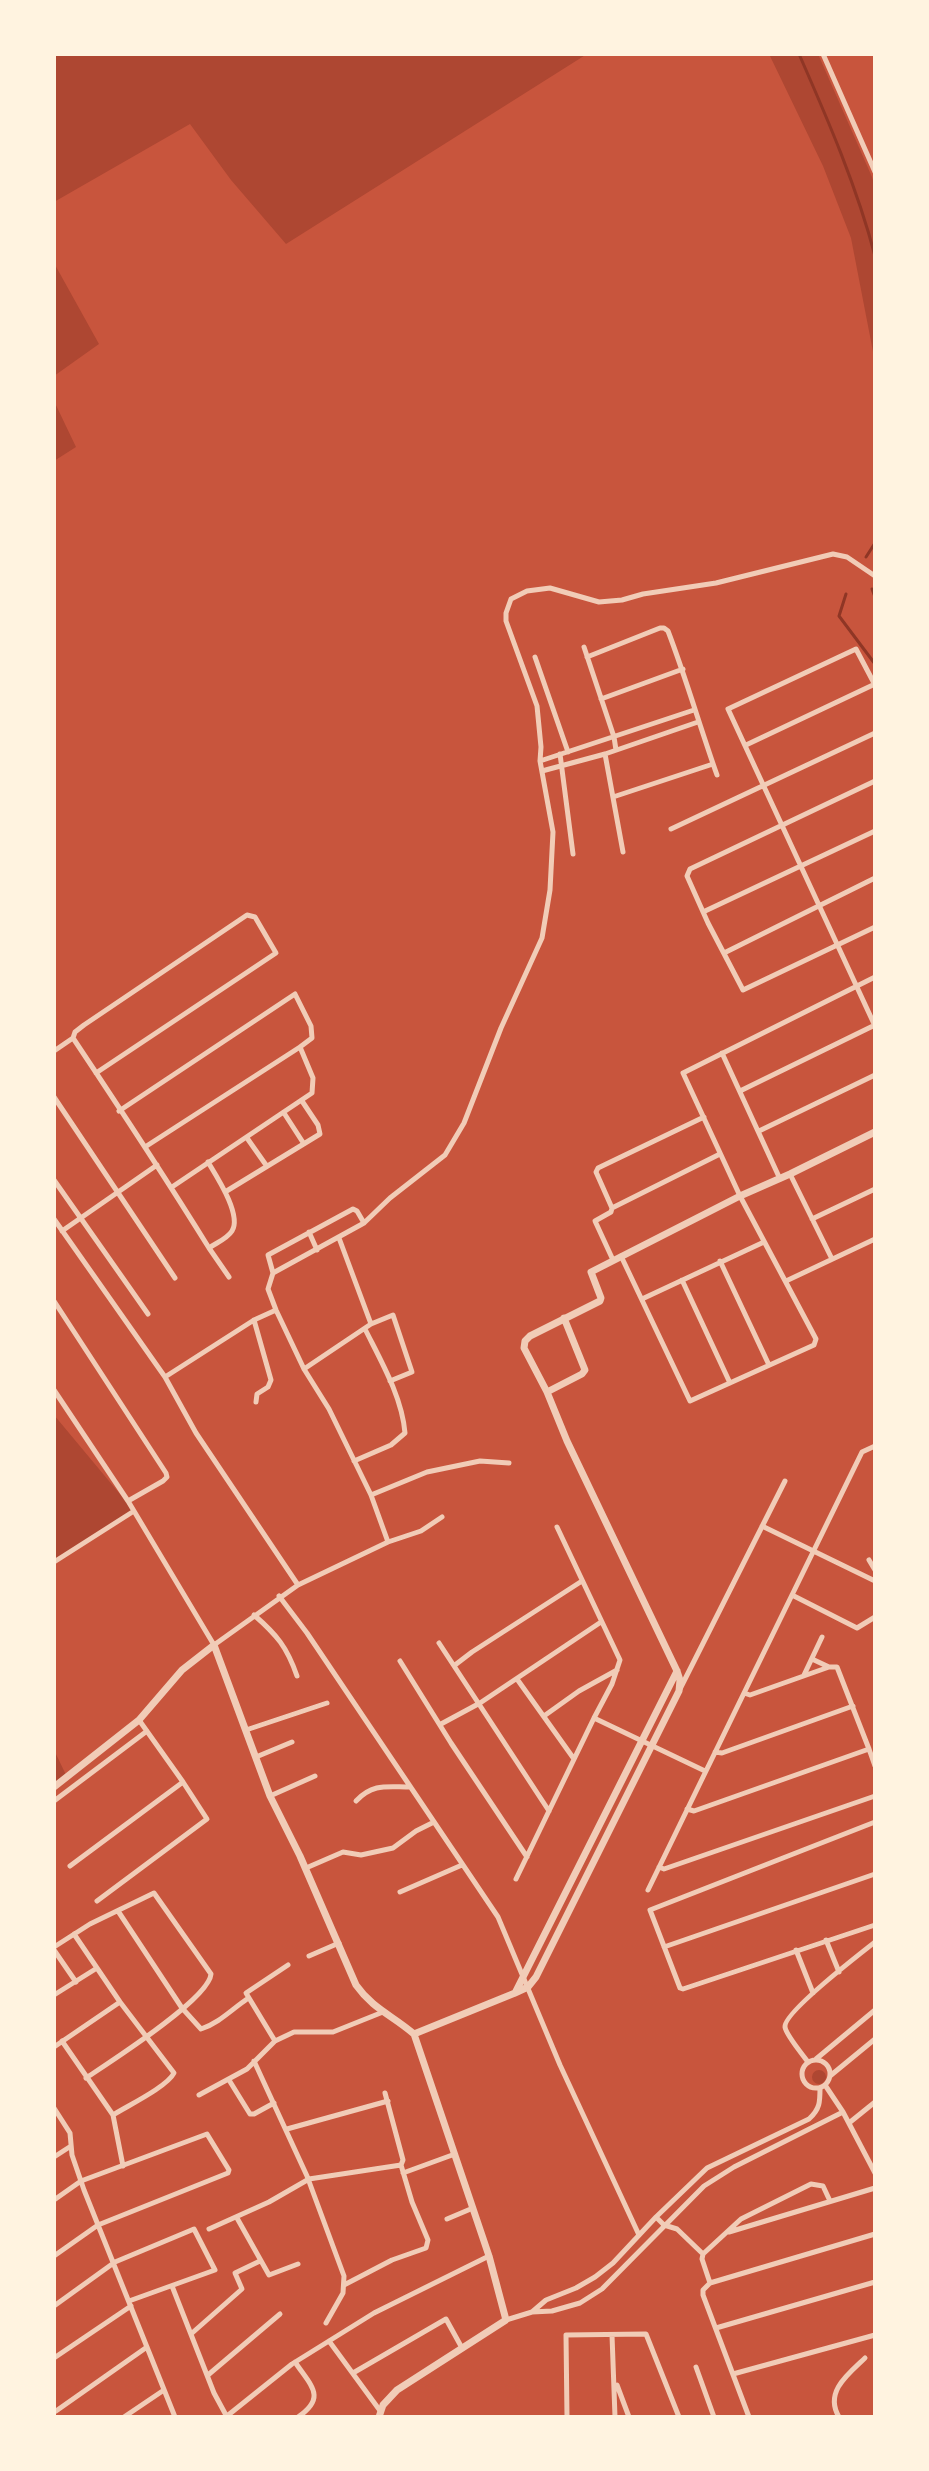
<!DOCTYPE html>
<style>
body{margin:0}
#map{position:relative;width:929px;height:2471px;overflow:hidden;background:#c8553d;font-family:Karla,sans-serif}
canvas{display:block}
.frame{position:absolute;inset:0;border:56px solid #fff3e0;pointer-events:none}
</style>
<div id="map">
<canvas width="929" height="2471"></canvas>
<div class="frame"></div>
</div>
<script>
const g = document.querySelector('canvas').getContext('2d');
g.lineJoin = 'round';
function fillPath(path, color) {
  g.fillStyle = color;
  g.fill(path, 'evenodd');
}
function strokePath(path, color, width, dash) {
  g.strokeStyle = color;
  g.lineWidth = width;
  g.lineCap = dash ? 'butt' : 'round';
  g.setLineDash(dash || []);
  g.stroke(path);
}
fillPath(new Path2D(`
 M54,54H587L286,244L231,180L190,124L54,202Z
 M769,54H818L872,177L875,187V362L851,238L823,166Z
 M54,263L99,344L54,376Z
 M54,401L76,447L54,461Z
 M54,1415L134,1511L54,1562Z
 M54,1750L67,1777L54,1786Z
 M812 2077a7 7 0 1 1 14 0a7 7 0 1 1-14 0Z`), '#ae4732');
strokePath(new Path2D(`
 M799,54C828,120 857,187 875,256
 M866,557L875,543
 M872,589L875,597
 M846,594L839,616L875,664`), '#8f3625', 3);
strokePath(new Path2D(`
 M823,54L875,172
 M584,647L614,737L616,750
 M535,657L568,752
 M587,657L660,628H664L668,631C686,678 700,727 717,775
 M875,685L856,649L728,709L875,1026
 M601,699L683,669
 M746,745L875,684
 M560,754L573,854
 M605,754L623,852
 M540,761L694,710
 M542,771L605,754L698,722
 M875,781L690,869L687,876L708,923L743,990L875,927
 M613,797L713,764
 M671,829L875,733
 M703,912L875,831
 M724,953L875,878
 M73,1038C119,1107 165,1177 209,1248C216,1243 227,1239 232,1231C242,1215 217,1177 208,1162
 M54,1051L73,1038L75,1032L84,1025L247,915L255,917L276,953L96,1073
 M722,1053L780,1179
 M740,1091L875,1025
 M54,1097L175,1278
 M119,1111L295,994L311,1026L312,1038L300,1047L313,1078L312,1093L172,1187
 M284,1113L304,1144
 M759,1131L875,1075
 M247,1138L266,1165
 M145,1147L300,1047
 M790,1174L832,1259
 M54,1180L148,1314
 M225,1192L320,1134L318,1125L302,1101
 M612,1208L720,1154
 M54,1219L165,1377L196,1433L298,1585
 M812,1219L875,1189
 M62,1231L157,1165
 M309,1232L317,1250
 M339,1238L371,1324
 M209,1248L229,1277
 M621,1256L690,1401L814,1345L816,1339L740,1196L683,1073L875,977
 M613,1260L595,1221L611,1212L612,1208L596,1172L598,1168L704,1117
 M720,1261L769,1365
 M273,1273L268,1255L353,1209L357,1211L364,1223
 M682,1280L730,1383
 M786,1281L875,1239
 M642,1299L764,1242
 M54,1301L166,1473L167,1477L163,1481L128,1501
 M254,1320L271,1380L268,1387L257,1394L256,1402
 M304,1369L371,1324L393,1315L412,1372L390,1381
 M165,1377L254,1320L276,1310
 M54,1390L128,1501L214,1645L298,1585L388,1542L371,1495L329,1409L304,1369L276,1310L268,1289L273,1273L364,1223L390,1198L445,1155L464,1123L501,1028L542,938L550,890L553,832L540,761L541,747L537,706L506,621V613L511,599L527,591L550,588L599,602L622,600L643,594L716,583L833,554L847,557L875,576
 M354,1461L391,1445L405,1433C402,1397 381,1361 365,1329
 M371,1495L427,1472L480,1461L509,1463
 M762,1526L875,1581
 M557,1527L620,1660L612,1684L594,1718L705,1771
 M388,1542L421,1531L442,1517
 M869,1560L875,1570
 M54,1562L134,1511
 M792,1595L857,1628L875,1617
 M279,1596L307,1633L498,1917L560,2065L639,2235
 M254,1615C277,1635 287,1647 297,1676
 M439,1643L549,1811
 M812,1659L829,1667
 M400,1661L451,1743L527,1857
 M455,1665L472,1652L582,1581
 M804,1675L822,1637
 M517,1679L574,1759
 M680,1689L785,1481
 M744,1693L862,1452L875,1446
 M544,1716L579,1691L617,1670
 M441,1724L480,1703L601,1622
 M246,1730L327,1703
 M869,1749L875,1766
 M715,1752L722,1753L853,1706
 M256,1757L292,1742
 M270,1796L315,1776
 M54,1801L147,1731
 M356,1801C373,1783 387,1787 410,1787
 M875,1822L650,1910L680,1988L683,1989L875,1925
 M70,1866L183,1782
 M659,1867L664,1869L875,1796
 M306,1868L343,1852L361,1855L393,1848L416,1831L434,1822
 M516,1879L594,1718
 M648,1890C680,1824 712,1758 744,1693L750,1695L829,1667H837L869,1749L694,1811L687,1809
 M400,1892L462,1865
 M97,1901L207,1819L183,1782L139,1720
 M118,1911L182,2008L201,2029C219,2023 231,2010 247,1999
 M74,1934L120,2002L174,2073C167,2087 127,2106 113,2115
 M826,1940L839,1972
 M54,1947L90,1924L154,1893L211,1974C209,1999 110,2062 86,2078
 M664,1947L875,1874
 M54,1950L76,1982
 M796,1950L813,1993
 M309,1956L339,1943
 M54,1995L97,1968
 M62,2041L113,2115L123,2166
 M275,2041L294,2032H333L383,2012
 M54,2047L120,2002
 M816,2059L875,2010
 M802 2074a14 14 0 1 1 28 0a14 14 0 1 1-28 0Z
 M254,2061L307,2176L344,2276L343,2293L326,2323
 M808,2062C803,2055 786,2035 785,2027C783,2013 861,1953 875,1942
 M830,2076L875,2039
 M229,2080L250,2114H254L274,2103
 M825,2085L843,2112L875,2173
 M199,2095L247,2069L275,2041L246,1993L288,1965
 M54,2108L70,2133L72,2155L84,2190L175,2417
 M849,2123L875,2102
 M287,2129L388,2101
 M54,2157L71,2146
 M403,2173L455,2154
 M54,2200L81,2181L207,2134L229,2170L228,2173L98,2225L54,2256
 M656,2217L664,2225L677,2229L703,2254L702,2259L710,2283L703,2290V2295L749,2417
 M237,2218L269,2275L298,2264
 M447,2219L473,2208
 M209,2229L269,2202L309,2179L401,2165
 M729,2232L875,2188
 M703,2254L741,2219L811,2184L823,2186L830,2201
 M710,2283L875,2234
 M344,2285L392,2260L426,2248L428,2240L412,2202L401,2165L403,2160L385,2093
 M172,2286L214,2393L227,2417
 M54,2306L115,2262L194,2229L215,2270L129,2301
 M532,2312L546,2300L576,2288L595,2277L613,2263L656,2217L707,2168L809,2119C820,2109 820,2102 820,2088
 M506,2320L532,2312L552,2311L580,2303L602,2289L704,2186L734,2167L843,2112
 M716,2328L875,2282
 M191,2334L242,2289L235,2273L260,2261
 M612,2335L615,2417
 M329,2341L381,2412
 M54,2358L131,2306
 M295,2362C311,2386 327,2397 298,2417
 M696,2367L714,2417
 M353,2373L446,2319L462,2348
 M733,2374L875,2335
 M208,2375L280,2314
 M617,2385L629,2417
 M56,2411L147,2347
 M227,2416L292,2364L374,2313L489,2256
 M124,2417L164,2390
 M567,2417L566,2335L646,2334L679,2417
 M839,2417C824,2392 848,2374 865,2358`), '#f1ccb7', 5);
strokePath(new Path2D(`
 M547,1392L582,1374L585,1370L564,1318
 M54,1787L139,1720L182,1670L214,1645L270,1796L300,1856L356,1985C373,2009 392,2015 414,2034
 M515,1993L677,1671
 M414,2034L515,1993L528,1987L536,1977L679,1691L680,1680L677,1671L567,1441L547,1392L524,1348L525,1341L530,1336L600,1301L601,1298L591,1272L740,1196L790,1174L875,1132
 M379,2417L383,2405L397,2390L506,2320L489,2256L414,2034`), '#f1ccb7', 7);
</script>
